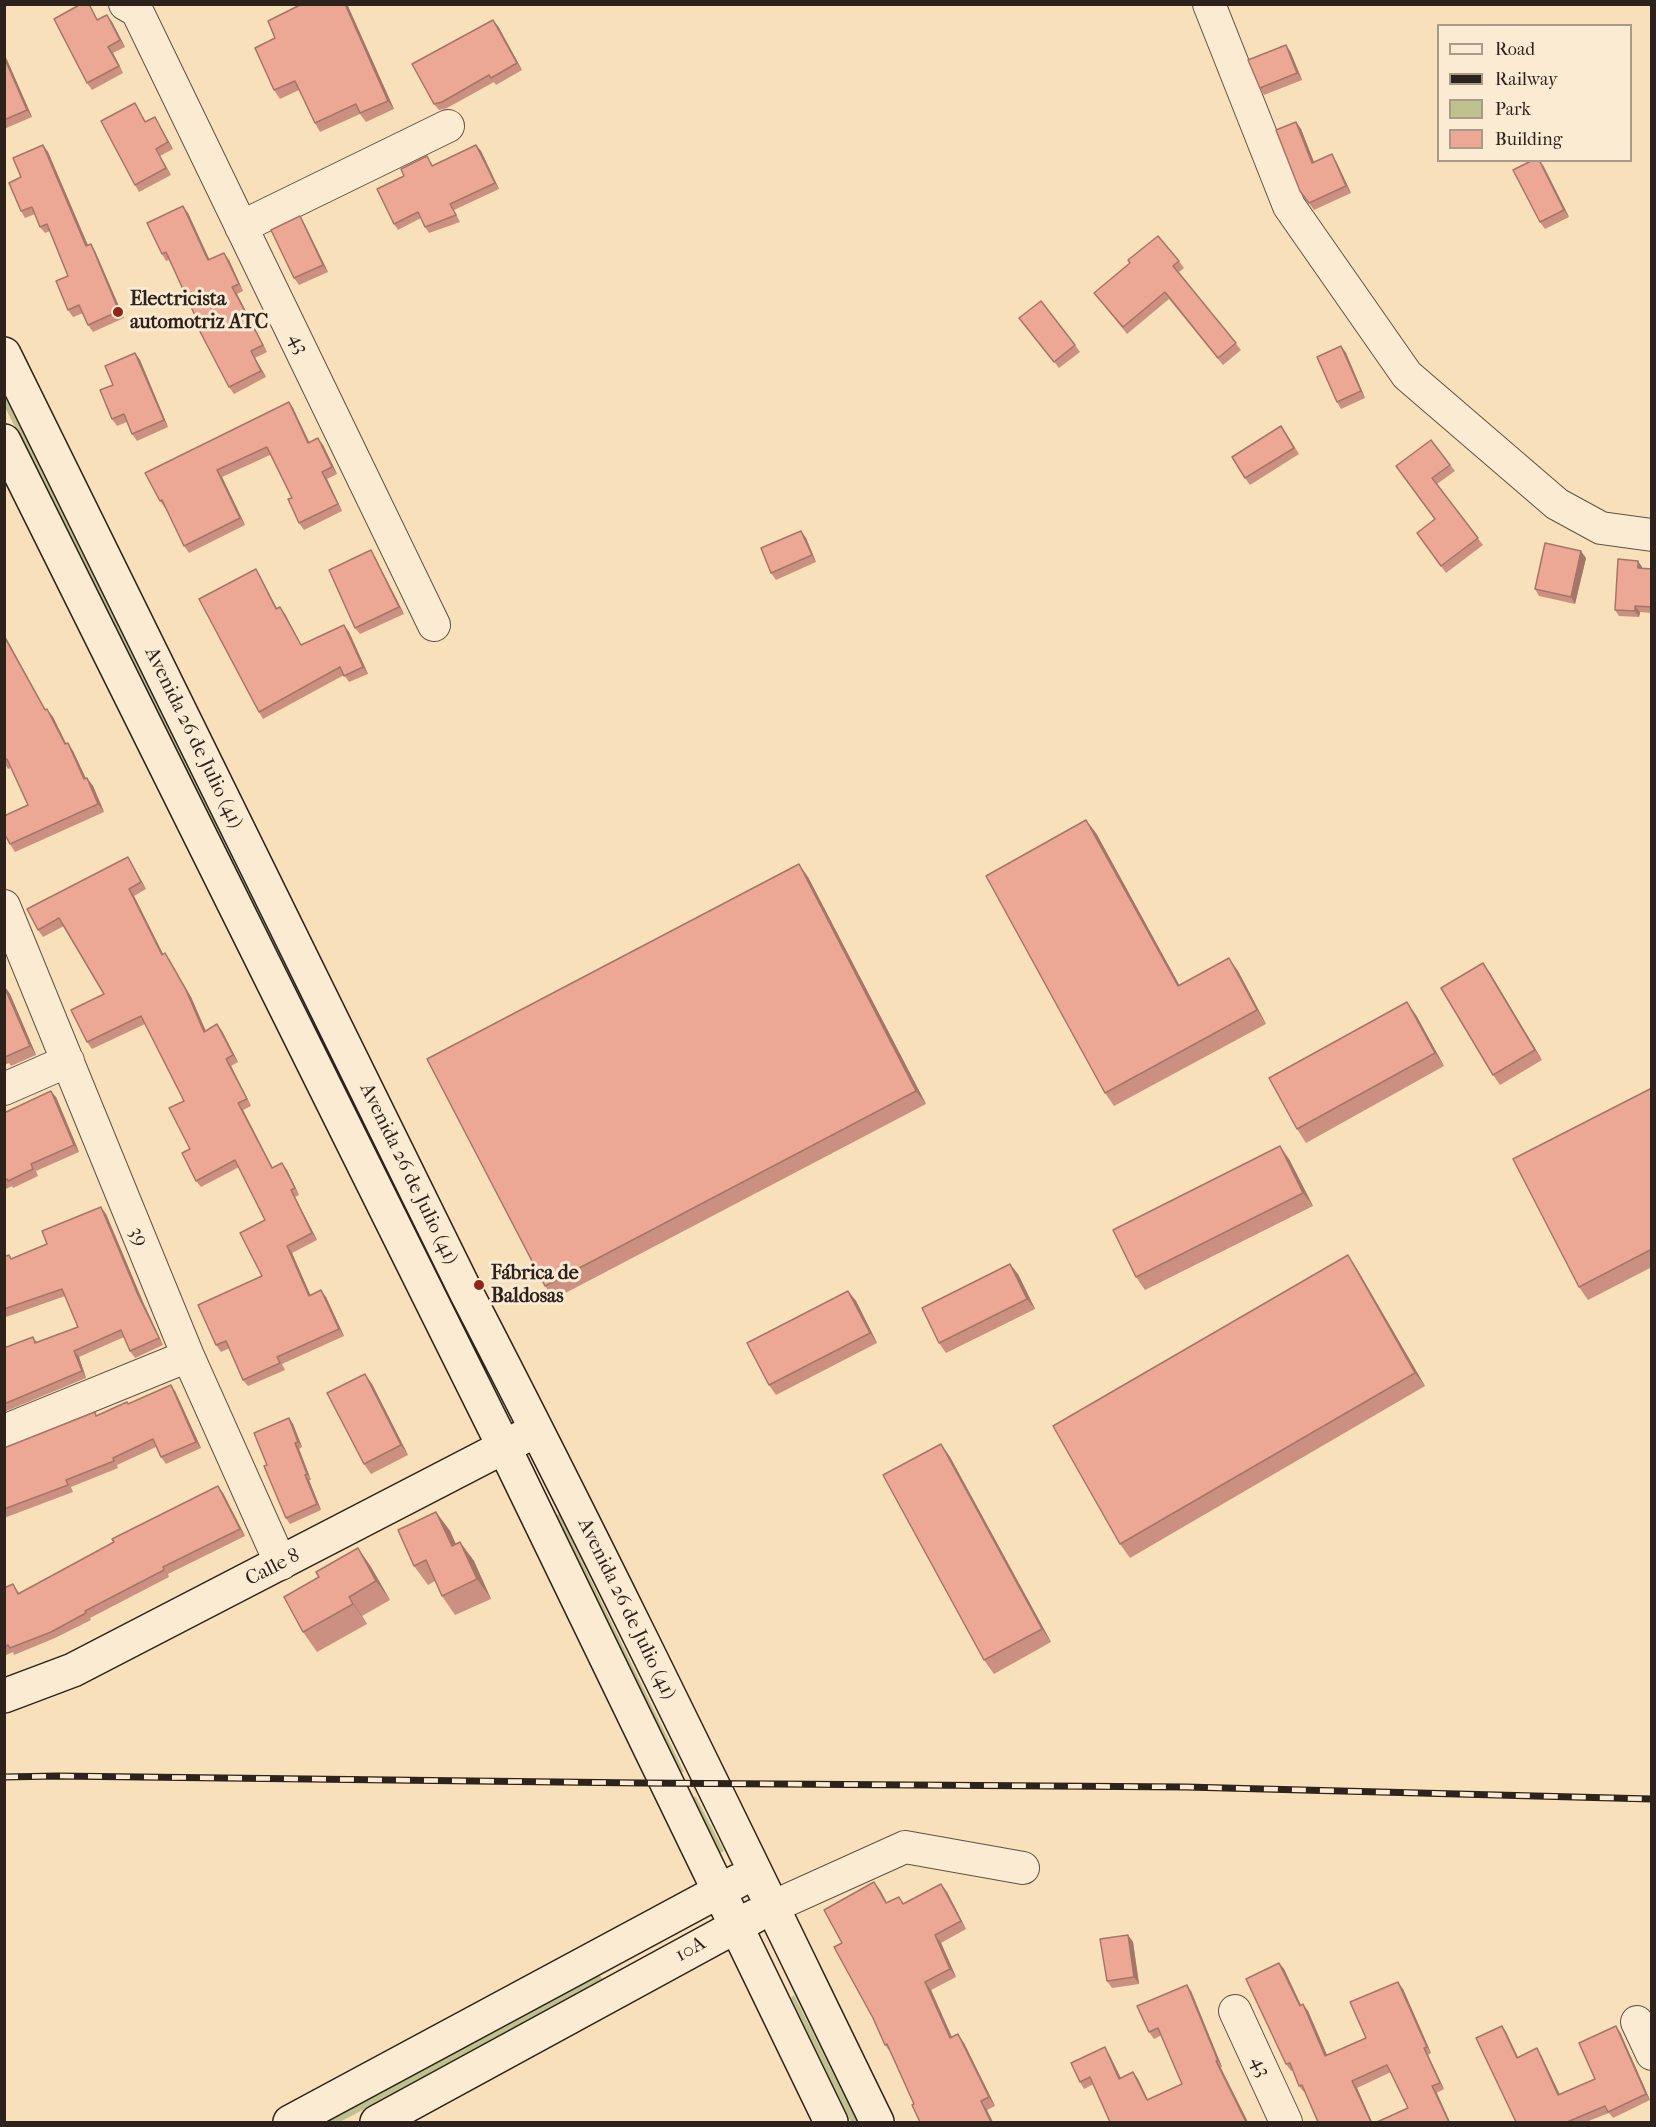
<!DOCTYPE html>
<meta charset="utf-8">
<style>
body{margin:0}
#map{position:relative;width:1656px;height:2127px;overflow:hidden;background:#f7e0ba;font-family:"IM FELL French Canon",serif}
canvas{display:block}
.frame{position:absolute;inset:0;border:6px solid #2e221d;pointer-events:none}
.legend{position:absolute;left:1437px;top:24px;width:195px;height:138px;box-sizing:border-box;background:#faebd2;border:2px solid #a89b8a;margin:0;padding:8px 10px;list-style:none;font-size:18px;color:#2e221d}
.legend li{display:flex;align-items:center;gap:12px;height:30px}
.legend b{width:30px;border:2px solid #a89b8a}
</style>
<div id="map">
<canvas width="1656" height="2127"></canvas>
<div class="frame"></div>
<ul class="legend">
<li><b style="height:8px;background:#faebd2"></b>Road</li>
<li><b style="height:8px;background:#2e221d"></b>Railway</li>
<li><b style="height:16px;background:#bfc18e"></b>Park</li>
<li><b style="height:16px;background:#eca895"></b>Building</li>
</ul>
</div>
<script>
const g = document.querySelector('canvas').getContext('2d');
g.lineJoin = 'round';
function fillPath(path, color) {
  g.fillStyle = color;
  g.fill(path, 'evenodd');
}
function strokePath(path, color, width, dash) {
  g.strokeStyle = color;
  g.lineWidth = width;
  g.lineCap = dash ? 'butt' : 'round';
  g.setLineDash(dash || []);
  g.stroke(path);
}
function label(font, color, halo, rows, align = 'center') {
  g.font = font + ' "IM FELL French Canon",serif';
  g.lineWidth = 6;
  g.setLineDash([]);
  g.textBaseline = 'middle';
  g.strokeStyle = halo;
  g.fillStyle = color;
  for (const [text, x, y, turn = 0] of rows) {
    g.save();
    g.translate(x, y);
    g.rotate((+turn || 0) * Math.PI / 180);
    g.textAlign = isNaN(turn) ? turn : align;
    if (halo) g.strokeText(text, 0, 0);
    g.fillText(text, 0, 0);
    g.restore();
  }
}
fillPath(new Path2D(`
 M4,393L485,1368L482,1369L5,407Z
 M559,1514L684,1772L677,1771L555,1516Z
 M689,1796L696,1797L724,1851L718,1854Z
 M598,1972L604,1982L340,2122H317Z
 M794,1995L857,2122H851L791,1998Z`), '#bfc18e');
const street = new Path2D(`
 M125,4L137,11L434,625
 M1209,4L1289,206L1407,375L1557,504L1601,528L1652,535
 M241,227L448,126
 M4,906L188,1356L281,1564
 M4,1089L68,1061
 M4,1431L188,1356
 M772,1907L905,1847L1023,1868
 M1235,2011L1286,2122
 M1637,2022L1652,2054`);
const secondary = new Path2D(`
 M4,354L467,1294C609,1568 742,1845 877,2122
 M4,441L504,1447L831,2122
 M4,1696L73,1670L523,1437
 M290,2122L738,1881
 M377,2122L755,1916`);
strokePath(street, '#605244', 34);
strokePath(secondary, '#2e221d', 36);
strokePath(street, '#faebd2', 32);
strokePath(secondary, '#faebd2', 33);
const rail = new Path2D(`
 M4,1777L57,1776L641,1783L1186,1787L1652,1799`);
strokePath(rail, '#2e221d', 7);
strokePath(rail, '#faebd2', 4.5, [14]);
fillPath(new Path2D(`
 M81,4H89L98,20L107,15L112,22L125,47L113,53L123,73L92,90L87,83Z
 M302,4H347L394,109L366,122L360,114L320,132L315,123L299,90L280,99L274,90L275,38Z
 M498,26L522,70L496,85L494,82L447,108L439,110L434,104Z
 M1290,51L1302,80L1264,95L1260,88Z
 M4,53L32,117L4,129Z
 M135,103L146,122L159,124L173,149L160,156L171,175L139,192L135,185Z
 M1296,122L1301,129L1314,162L1336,161L1351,193L1314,210L1300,191Z
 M43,145L48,152L88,245L95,251L124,318L93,332L88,325L83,313L73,317L68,310V276L50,231L45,233L40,227L35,214L25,218L21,211V177Z
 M476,145L481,151L499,189L454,210L460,222L429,233L425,227L421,218L398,230L394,224L431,162L433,166Z
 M1543,165L1569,217L1545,229L1540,222Z
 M188,213L209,260H229L243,291L237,294L267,352L255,358L266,377L234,394L229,387L169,260L166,261L162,254Z
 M304,223L328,272L299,285L294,278Z
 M1179,261L1184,268L1179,272L1241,350L1223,365L1169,299L1127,334L1094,293Z
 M1019,318L1075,345L1080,352L1059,368Z
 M1341,346L1346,353L1365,398L1341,409L1337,402Z
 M135,353L140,360L168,427L137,441L132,434L127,422L117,426L112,419L113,385Z
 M289,402L293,408L309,443L323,445L337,474L327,479L342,511L304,530L299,523L292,498L270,455L222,477L245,525L189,553L184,546L165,507V508L160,501Z
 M1286,433L1299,454L1250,485L1245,478Z
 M1431,440L1455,471L1437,484L1483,545L1446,573L1417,533L1435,519L1396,466Z
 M801,531L806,538L816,562L776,580L771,573Z
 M375,557L404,614L360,634L355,628Z
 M1586,558L1575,604L1539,596L1535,589Z
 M1638,561L1642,567V569H1652V613L1640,612L1639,617L1619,616L1615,610Z
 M260,576L277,609L285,614L301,645L349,632L368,674L349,682L344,675L263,719L259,712Z
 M4,634L46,710L53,717L66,743L73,751L86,779L87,778L93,786L104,812L15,852L10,844L28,805L11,768L8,769L4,763Z
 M1096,833L1179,985L1238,971L1266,1024L1114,1106L1105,1093Z
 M128,857L132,864L146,889L134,896L163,954L165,953L170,960L191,997L205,1031L217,1024L222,1031L238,1062L231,1066L251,1106L243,1110L273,1168L287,1170L299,1195L295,1197L317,1240L292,1253L310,1295L326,1297L344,1336L282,1364L285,1370L248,1386L243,1380L230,1348L221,1352L216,1345L262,1276L265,1220L239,1167L201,1187L196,1181L184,1101L145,1024L92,1049L87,1042L104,994L64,926L43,937L38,930Z
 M808,877L926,1104L554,1299L545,1286Z
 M1490,973L1542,1060L1500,1085L1493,1075Z
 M4,986L10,994L36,1055L11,1066L9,1063L4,1065Z
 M1416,1015L1444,1066L1306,1143L1297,1129Z
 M1652,1088V1267L1588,1300L1579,1287Z
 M56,1097L79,1152L36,1171L38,1176L13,1188L12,1186L4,1190V1113Z
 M1289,1159L1313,1206L1145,1290L1136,1277Z
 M106,1214L143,1302L163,1345L135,1358L130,1351L124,1337L79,1357L86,1378L4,1412V1348L33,1337L37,1342L78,1327L65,1296L6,1317L4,1315V1257L9,1255L12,1259L47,1244Z
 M1357,1269L1425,1386L1130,1558L1120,1544Z
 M1018,1274L1035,1309L946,1353L939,1343Z
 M848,1291L856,1301L877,1343L776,1395L769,1385Z
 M372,1384L408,1455L371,1474L364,1464Z
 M175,1391L201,1448L166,1464L161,1457L156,1447L117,1465L118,1468L71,1487L73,1492L4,1518V1448L129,1404Z
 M289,1418L293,1424L302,1447L299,1449L311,1480H309L321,1510L290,1524L286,1518L267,1465Z
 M941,1444L950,1457L1051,1642L994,1674L984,1660Z
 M218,1486L223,1493L245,1536L168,1574L169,1577L90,1618L91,1620L55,1638L14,1655L13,1652L4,1656V1588L13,1584L19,1593Z
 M436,1512L450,1531L456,1544L460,1542L474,1561L491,1599L455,1615L442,1596L435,1581L428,1585L414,1566Z
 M358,1548L371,1567L390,1600L362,1616L367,1624L317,1652L303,1632L319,1577Z
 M941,1884L947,1892L966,1929L941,1943L956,1977L931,1990L952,2037L964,2043L995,2106L987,2110L914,2104L891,2053L885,2045L842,1943L880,1890L887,1903L899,1897L904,1904Z
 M1128,1935L1133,1942L1139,1984L1112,1988L1107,1981Z
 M1279,1963L1284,1969L1301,2005L1308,2011L1327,2055L1366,2038L1403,1989L1431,2053L1428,2055L1444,2089L1408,2108L1391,2072L1357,2088L1372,2122H1318L1305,2092H1304L1299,2086L1293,2070L1291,2071L1286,2064Z
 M1191,1991L1222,2067L1110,2122L1094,2084L1084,2089L1080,2082L1109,2054L1121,2078L1133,2072L1138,2079L1148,2100L1182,2084L1162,2035L1154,2039L1149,2032Z
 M1502,2026L1506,2032L1518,2057L1541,2055L1559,2094L1595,2079L1620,2032L1650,2100L1613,2118L1609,2113L1586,2122H1516Z`), '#cb9080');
fillPath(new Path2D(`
 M345,4H347L394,109L388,101Z
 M107,15L112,22L125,47L120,40Z
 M493,20L498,26L522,70L517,63Z
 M1286,45L1290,51L1302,80L1297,73Z
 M108,47L113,53L123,73L119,66Z
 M4,53L32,117L27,110L4,57Z
 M155,117L159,124L173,149L168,142Z
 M1296,122L1301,129L1317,170L1312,163Z
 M43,145L48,152L91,253L86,246Z
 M476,145L481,151L499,189L495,183Z
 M156,149L160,156L171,175L166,168Z
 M1332,154L1336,161L1351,193L1346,186Z
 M1540,160L1543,165L1569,217L1564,210Z
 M183,206L188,213L213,267L208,260Z
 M300,216L304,223L328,272L323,265Z
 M91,244L95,251L124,318L119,311Z
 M224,253L229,260L243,291L239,284Z
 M232,287L237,294L267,352L263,345Z
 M1341,346L1346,353L1365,398L1361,391Z
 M251,351L255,358L266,377L261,371Z
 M135,353L140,360L168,427L164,420Z
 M289,402L293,408L313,450L308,443Z
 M318,438L323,445L337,474L332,467Z
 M217,470L222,477L245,525L240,518Z
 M322,472L327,479L342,511L338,504Z
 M801,531L806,538L816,562L812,555Z
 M371,550L375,557L404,614L399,607Z
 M1581,551L1586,558L1575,604L1571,597Z
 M1638,561L1642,567V574L1638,568Z
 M256,569L260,576L281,616L276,609Z
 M1635,606L1640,612L1639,617L1635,611Z
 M280,607L285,614L305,652L301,645Z
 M344,625L349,632L368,674L363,667Z
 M4,634L50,719L45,710L4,636Z
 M47,709L53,717L70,752L65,744Z
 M68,743L73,751L90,787L84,779Z
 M87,778L93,786L104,812L98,804Z
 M1086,820L1096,833L1187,999L1178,986Z
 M128,857L132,864L146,889L141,882Z
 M799,864L808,877L926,1104L916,1091Z
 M129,889L134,896L167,962L162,955Z
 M165,953L191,997L209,1038L204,1032Z
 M1229,958L1238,971L1266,1024L1257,1010Z
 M1483,963L1490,973L1542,1060L1535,1050Z
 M4,986L10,994L36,1055L30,1046Z
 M1407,1002L1416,1015L1444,1066L1435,1053Z
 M217,1024L222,1031L238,1062L233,1055Z
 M226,1059L231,1066L251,1106L247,1099Z
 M51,1091L56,1097L79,1152L74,1145Z
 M238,1103L243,1110L276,1175L272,1168Z
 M1280,1146L1289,1159L1313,1206L1303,1193Z
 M282,1163L287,1170L299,1195L295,1188Z
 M291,1190L295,1197L317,1240L312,1233Z
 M101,1207L106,1214L143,1302L163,1345L159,1338L138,1295Z
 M287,1246L292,1253L314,1303L309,1296Z
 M1348,1255L1357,1269L1425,1386L1415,1373Z
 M1010,1264L1018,1274L1035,1309L1027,1299Z
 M321,1290L326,1297L344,1336L339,1329Z
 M848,1291L856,1301L877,1343L870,1333Z
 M74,1351L79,1357L86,1378L82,1371Z
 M365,1374L372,1384L408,1455L401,1445Z
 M171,1385L175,1391L201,1448L196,1442Z
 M289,1418L293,1424L302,1447L298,1442Z
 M295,1443L299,1449L311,1480L307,1474Z
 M941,1444L950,1457L1051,1642L1042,1629Z
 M305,1475L309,1480L321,1510L317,1504Z
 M218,1486L223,1493L245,1536L240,1529Z
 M436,1512L450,1531L465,1565L452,1546Z
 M460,1542L474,1561L491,1599L477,1579Z
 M358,1548L371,1567L390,1600L376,1581Z
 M349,1597L362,1616L367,1624L353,1604Z
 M874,1882L880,1890L892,1912L886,1903Z
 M941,1884L947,1892L966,1929L961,1921Z
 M935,1935L941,1943L956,1977L950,1969Z
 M1128,1935L1133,1942L1139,1984L1134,1977Z
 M1279,1963L1284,1969L1304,2012L1300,2006Z
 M925,1982L931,1990L956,2047L950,2038Z
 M1398,1982L1403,1989L1431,2053L1427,2047Z
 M1187,1985L1191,1991L1222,2067L1218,2061Z
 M1303,2004L1308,2011L1330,2062L1325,2056Z
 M1502,2026L1506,2032L1521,2064L1517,2058Z
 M1616,2026L1620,2032L1650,2100L1646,2094Z
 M958,2034L964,2043L995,2106L989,2097Z
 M1105,2047L1109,2054L1124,2085L1119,2079Z
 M1424,2048L1428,2055L1444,2089L1440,2083Z
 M1537,2048L1541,2055L1563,2101L1558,2095Z
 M1216,2061L1221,2068L1248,2122H1246Z
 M1133,2072L1138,2079L1151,2107L1147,2100Z
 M1352,2081L1357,2088L1372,2122H1371Z
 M1432,2086L1437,2093L1450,2122H1449Z
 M981,2101L987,2110L993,2122H991Z`), '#a57668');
const building = new Path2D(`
 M81,4H89L97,20L107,15L120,40L108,47L119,66L87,83L54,19Z
 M302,4H345L388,101L360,113L356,104L315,123L295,81L274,90L255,48L275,38L268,21Z
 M493,20L517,63L491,78L489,75L442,102L434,104L412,64Z
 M1286,45L1297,73L1260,88L1248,60Z
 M4,57L27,110L4,120Z
 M135,103L145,122L155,117L168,142L156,149L166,168L135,185L101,121Z
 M1296,122L1312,163L1332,154L1346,186L1309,203L1300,191L1276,130Z
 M43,145L86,246L91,244L119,311L88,325L79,305L68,310L56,281L68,276L47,224L40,227L32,207L21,211L9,183L21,177L13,158Z
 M476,145L495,183L450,204L456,215L425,227L418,212L394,224L377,189L404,176L401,169L427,156L432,166Z
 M1533,160H1539L1564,210L1540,222L1513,170Z
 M183,206L208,260L224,253L239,284L232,287L263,345L251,351L261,371L229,387L196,324L198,322L166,252L162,254L147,223Z
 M300,216L323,265L294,278L271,230Z
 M1158,236L1179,261L1173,266L1236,343L1218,358L1165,292L1123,327L1094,293L1130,263L1128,260Z
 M1041,301L1075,345L1054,362L1019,318Z
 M1341,346L1361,391L1337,402L1317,357Z
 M135,353L164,420L132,434L124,414L112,419L100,390L113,385L105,366Z
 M289,402L308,443L318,438L332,467L322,472L338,504L299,523L288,499L292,498L267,447L217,470L240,518L184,546L162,500L160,501L145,473Z
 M1281,426L1294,448L1245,478L1232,457Z
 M1431,440L1450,465L1432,478L1478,538L1441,566L1417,533L1435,519L1396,466Z
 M801,531L812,555L771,573L761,548Z
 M1545,543L1581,551L1571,597L1535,589Z
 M371,550L399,607L355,628L329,570Z
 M1618,559L1638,561V568L1652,569V607L1635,606V611L1615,610Z
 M256,569L276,609L280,607L301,645L344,625L363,667L344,676L340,667L259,712L199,599Z
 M4,636L45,710L47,709L65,744L68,743L84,779L87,778L98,804L10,844L4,833V816L28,805L7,759L4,760Z
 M1086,820L1178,986L1229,958L1257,1010L1105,1093L986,876Z
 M128,857L141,882L129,889L162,955L165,953L186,990L204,1032L217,1024L233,1055L226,1059L247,1099L238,1103L272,1168L282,1163L295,1188L291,1190L312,1233L287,1246L309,1296L321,1290L339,1329L277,1357L280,1363L243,1380L226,1341L216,1345L198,1305L262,1276L240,1233L265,1220L235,1160L196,1181L182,1153L190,1149L169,1108L184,1101L141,1016L87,1042L71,1010L104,994L59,918L38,930L27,909Z
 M799,864L916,1091L545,1286L427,1059Z
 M1483,963L1535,1050L1493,1075L1441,988Z
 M4,986L30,1046L5,1057H4Z
 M1407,1002L1435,1053L1297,1129L1269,1078Z
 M1652,1088V1249L1579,1287L1513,1159Z
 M51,1091L74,1145L31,1164L33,1169L8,1181L7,1179L4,1181V1113Z
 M1280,1146L1303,1193L1136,1277L1113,1230Z
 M101,1207L138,1295L159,1338L130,1351L121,1330L74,1351L82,1371L4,1404V1348L33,1337L35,1343L78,1327L62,1289L4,1309V1257L9,1255L11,1259L47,1244L42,1231Z
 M1348,1255L1415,1373L1120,1544L1053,1426Z
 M1010,1264L1027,1299L939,1343L922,1308Z
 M848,1291L870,1333L769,1385L747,1343Z
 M365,1374L401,1445L364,1464L327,1393Z
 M171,1385L196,1442L161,1457L153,1439L113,1458L114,1461L66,1480L68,1485L4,1509V1448L95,1412L96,1416L127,1402L128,1404Z
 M289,1418L298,1442L295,1443L307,1474L305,1475L317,1504L286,1518L269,1478L264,1466L267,1465L254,1433Z
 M941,1444L1042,1629L984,1660L883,1475Z
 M218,1486L240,1529L163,1567L164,1570L85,1611L86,1613L51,1632L10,1648L8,1645L4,1647V1588L13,1584L18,1594L114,1542L112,1539Z
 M436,1512L452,1546L460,1542L477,1579L442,1596L426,1560L414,1566L398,1530Z
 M358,1548L376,1581L349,1597L353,1604L303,1632L284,1597L319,1577L316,1572Z
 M874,1882L886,1903L899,1897L903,1904L941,1884L961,1921L935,1935L950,1969L925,1982L950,2038L958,2034L989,2097L981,2101L991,2122H920L912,2105L914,2104L887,2044L885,2045L873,2018L834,1947L842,1943L824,1910Z
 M1128,1935L1134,1977L1107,1981L1100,1939Z
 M1279,1963L1300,2006L1303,2004L1325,2056L1366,2038L1350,2002L1398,1982L1427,2047L1424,2048L1440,2083L1432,2086L1449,2122H1377L1408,2108L1387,2065L1352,2081L1371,2122H1318L1302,2085L1299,2086L1290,2063L1286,2064L1246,1979Z
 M1187,1985L1218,2061H1216L1246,2122H1110L1090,2077L1080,2082L1071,2063L1105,2047L1119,2079L1133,2072L1147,2100L1182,2084L1158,2028L1149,2032L1137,2006Z
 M1502,2026L1517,2058L1537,2048L1558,2095L1595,2079L1579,2043L1616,2026L1646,2094L1608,2112L1605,2106L1567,2122H1516L1476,2038Z`);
fillPath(building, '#eca895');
strokePath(building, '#a57668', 1.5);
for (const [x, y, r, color] of [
 [118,312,6,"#8f2418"],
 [479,1285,6,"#8f2418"]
]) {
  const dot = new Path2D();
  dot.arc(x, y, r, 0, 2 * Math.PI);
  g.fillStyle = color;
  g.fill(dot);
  strokePath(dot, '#faebd2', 2);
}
label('bold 20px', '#2e221d', '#faebd2', [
 ["Electricista",130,300],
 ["automotriz ATC",130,323],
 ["Fábrica de",491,1274],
 ["Baldosas",491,1297]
], 'left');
label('20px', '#2e221d', '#faebd2', [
 ["43",298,344,64],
 ["Avenida 26 de Julio (41)",193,738,64],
 ["Avenida 26 de Julio (41)",408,1174,64],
 ["39",138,1237,67],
 ["Calle 8",273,1568,-27],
 ["Avenida 26 de Julio (41)",626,1609,64],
 ["10A",691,1950,-29],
 ["43",1260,2067,65]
]);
</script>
